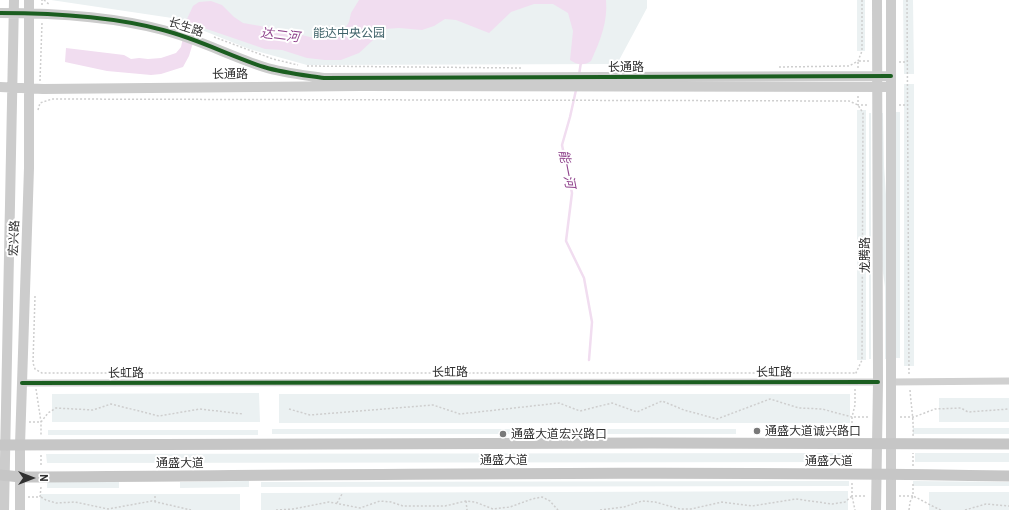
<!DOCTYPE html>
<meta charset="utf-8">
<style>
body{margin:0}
#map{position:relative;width:1009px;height:510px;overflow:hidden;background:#fff;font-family:Barlow,sans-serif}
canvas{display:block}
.north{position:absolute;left:12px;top:458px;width:40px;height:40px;-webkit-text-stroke:3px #fff;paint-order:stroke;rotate:90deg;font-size:11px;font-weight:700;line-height:16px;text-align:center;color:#313131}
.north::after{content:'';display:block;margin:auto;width:14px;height:18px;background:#313131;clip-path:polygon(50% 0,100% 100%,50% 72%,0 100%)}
</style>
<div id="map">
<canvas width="1009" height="510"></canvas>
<div class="north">N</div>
</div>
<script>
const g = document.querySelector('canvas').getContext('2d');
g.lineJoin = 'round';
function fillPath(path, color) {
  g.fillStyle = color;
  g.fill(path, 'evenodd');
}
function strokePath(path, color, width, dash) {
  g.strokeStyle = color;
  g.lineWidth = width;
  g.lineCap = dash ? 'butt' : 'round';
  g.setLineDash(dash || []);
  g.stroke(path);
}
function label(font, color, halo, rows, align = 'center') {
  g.font = font + ' Barlow,"Noto Sans SC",sans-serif';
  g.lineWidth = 4;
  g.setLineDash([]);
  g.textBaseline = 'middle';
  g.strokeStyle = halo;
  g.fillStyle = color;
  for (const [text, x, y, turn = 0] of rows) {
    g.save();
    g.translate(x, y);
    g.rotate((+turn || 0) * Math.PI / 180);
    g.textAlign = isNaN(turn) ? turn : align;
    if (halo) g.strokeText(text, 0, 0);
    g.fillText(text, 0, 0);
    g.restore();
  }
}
fillPath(new Path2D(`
 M51,0H647V8L617,64L307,65L249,49L172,18Z
 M857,0H865V51H857Z
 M903,0H913L914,74H904Z
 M904,84H914V366H904Z
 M857,110H866V360H857Z
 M896,112H900V358H896Z
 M869,113H871V359H869Z
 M880,113H883L884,166L887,209V359H885V287L880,252Z
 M259,393L260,422H52V394Z
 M279,394H850V423H279Z
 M939,398H1009V422H939Z
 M795,428H850V434H795Z
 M913,428H1009V434H913Z
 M272,429H736V434H272Z
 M48,430H258V435H48Z
 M848,453V462L47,463L46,454Z
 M915,453H1009V462H915Z
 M249,481V487L180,488V482Z
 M849,481V486L261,487V482Z
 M913,481L1009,482V486H913Z
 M47,482H119V488H47Z
 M848,491V510H261V493Z
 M929,492H1009V510H929Z
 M40,494H240V510H40Z`), '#ebf1f2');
fillPath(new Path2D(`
 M359,0H606C608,22 600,41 591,61C584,66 577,65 570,60L573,31L568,13L553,4H534L511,12L489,33L456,20L445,19L434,26L422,30L399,28L385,29L359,53L341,60H325L307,58L282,50L265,49L198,26L189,56L183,67L161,74L151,75L107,71L65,62L66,48L124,55L131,59L139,58L148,59L161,58L176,53L181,47L187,19L193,6L199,2L211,1L222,5L234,17L243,23L272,28L310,37L323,38L332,36L344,30L349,22L351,13Z`), '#f1ddf0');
strokePath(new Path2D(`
 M579,75L581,62
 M576,90L570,117L562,145L572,193L566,241L584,278L592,322L589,360`), '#f1ddf0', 2.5);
strokePath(new Path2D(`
 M44,0L50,5
 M907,0L909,374
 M42,5V0
 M214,37L273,59L298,65
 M899,62H907
 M307,66L523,68
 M779,67L849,66L858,61L862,51V0
 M858,68V61H869
 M40,81L42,23
 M858,96V105H869
 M899,105H907
 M38,110L40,103L52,99L849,101L858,105L863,113L862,360L855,375
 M35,296L33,363L35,369L42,373H855
 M36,389L41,422V435
 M910,390C911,406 914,420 913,436
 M289,409L310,415L433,405L460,414L559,403L580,411L612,403L637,412L662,401L684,410L717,419L770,399L799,408L822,409L852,417L855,405V389
 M900,417H914L935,409L961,408L968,412L1009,409
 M29,422H41
 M41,422L48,413L56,408L93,410L111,404L159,416L200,409L243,414
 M852,435V417H868
 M852,453V465
 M41,455V467
 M913,466V453
 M852,483V496H867
 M155,496V501
 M899,496H913V483
 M28,497H40L41,487
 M41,497L46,500L56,503L75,502L108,509L152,501L191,510
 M466,501L467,510
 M337,503L342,494
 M276,510L293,509L329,502L360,508L380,501L391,502L403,506H445L466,501L475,502L493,509L510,507L532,499L542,497L550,501L558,510
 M600,510L624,507L642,501L655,502L680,509H691L722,502L752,506L796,499L832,504L845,502L852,496L855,510
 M909,510L910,502L913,496C922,500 931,506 941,510
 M965,510L986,504L1009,506`), '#cecece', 1.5, [2, 2]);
strokePath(new Path2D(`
 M892,382L1009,381
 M22,383L878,382`), '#d0d0d0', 7);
strokePath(new Path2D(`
 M0,13C54,13 111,16 163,30C198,39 230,56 264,67C283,73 304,75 324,78L891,76
 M0,87L43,89L361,86L891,87
 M4,510L14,0
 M20,510V445L29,168V0
 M876,510L878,382L877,0
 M891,510V0`), '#ccc', 10);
strokePath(new Path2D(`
 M0,445L652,443L1009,444
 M0,475L21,477C350,475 680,470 1009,476`), '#c6c6c6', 11);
strokePath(new Path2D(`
 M0,13C54,13 111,16 163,30C198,39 230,56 264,67C283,73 304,75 324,78L891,76
 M22,383L878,382`), '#1b5e20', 4);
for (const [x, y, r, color] of [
 [757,431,4,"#797979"],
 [503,434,4,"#797979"]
]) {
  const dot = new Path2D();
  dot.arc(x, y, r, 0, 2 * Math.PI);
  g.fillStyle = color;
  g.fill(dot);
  strokePath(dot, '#fff', 1.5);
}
label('12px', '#313131', '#fff', [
 ["长生路",186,27,18],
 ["长通路",626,67],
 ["长通路",230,74],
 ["宏兴路",14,238,-88],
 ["龙腾路",865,255,-90],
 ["长虹路",450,372],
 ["长虹路",774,372],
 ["长虹路",126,373],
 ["通盛大道",504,460],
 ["通盛大道",829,461],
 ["通盛大道",180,463]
]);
label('12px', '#40636a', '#fff', [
 ["能达中央公园",349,33]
]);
label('12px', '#313131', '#fff', [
 ["通盛大道诚兴路口",765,431],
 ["通盛大道宏兴路口",511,434]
], 'left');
label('italic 13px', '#8f438c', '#fff', [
 ["达二河",280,35,7],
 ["能一河",567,169,79]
]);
</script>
